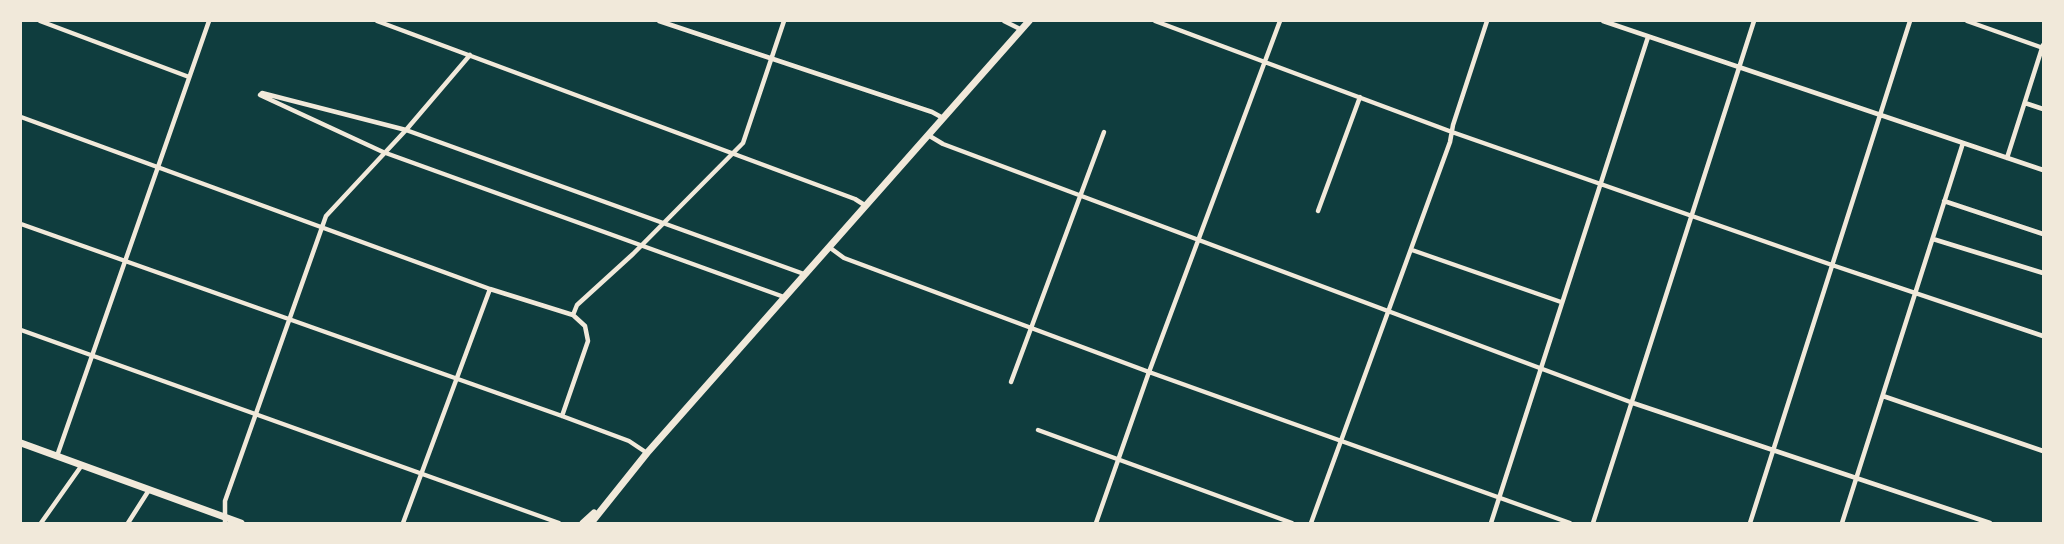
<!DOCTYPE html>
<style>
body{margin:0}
#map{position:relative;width:2064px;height:544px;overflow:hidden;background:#0f3d3e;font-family:"Roboto Condensed",sans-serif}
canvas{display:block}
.frame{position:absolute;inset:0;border:22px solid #f1e9da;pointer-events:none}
</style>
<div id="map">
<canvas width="2064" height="544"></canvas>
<div class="frame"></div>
</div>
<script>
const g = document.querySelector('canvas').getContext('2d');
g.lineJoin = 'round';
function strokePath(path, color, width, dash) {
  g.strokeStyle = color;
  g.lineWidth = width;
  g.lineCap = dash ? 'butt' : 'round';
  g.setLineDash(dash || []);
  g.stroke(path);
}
strokePath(new Path2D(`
 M40,21L189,77
 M377,21L855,199L866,206
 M659,21L932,112L943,118
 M1004,21L1022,30
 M1155,21L1452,132L1832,265L2043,336
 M1603,21L2043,170
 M1967,21L2043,48
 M260,95L262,93L406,130L804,274
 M260,95L383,152L784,297
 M2025,103L2043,109
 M21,117L490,289L573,315L585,326L588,341L562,416
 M928,135L943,144L1633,403L1990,523
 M2007,158L2043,45
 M1944,201L2043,234
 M1318,211L1360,97
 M21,224L562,416L629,441L647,453
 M1933,239L2043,273
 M829,247L844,258L1149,372L1570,523
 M1412,250L1561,302
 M573,315L577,305L633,254L743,143L784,21
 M21,330L559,523
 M1011,382L1104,132
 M1883,396L2043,451
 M1038,430L1292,523
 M57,456L209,21
 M41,523L82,465
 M128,523L149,490
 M225,523V501L326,216L406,130L470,55
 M403,523L490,289
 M1096,523L1149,372L1280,21
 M1311,523L1450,142L1453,125L1487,21
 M1491,523L1648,37
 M1593,523L1754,21
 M1750,523L1910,21
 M1842,523L1963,143`), '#f1e9da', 4.5);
strokePath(new Path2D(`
 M21,443L241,523
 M583,523L594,513
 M591,523L647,453L1029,21`), '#f1e9da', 7);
</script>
